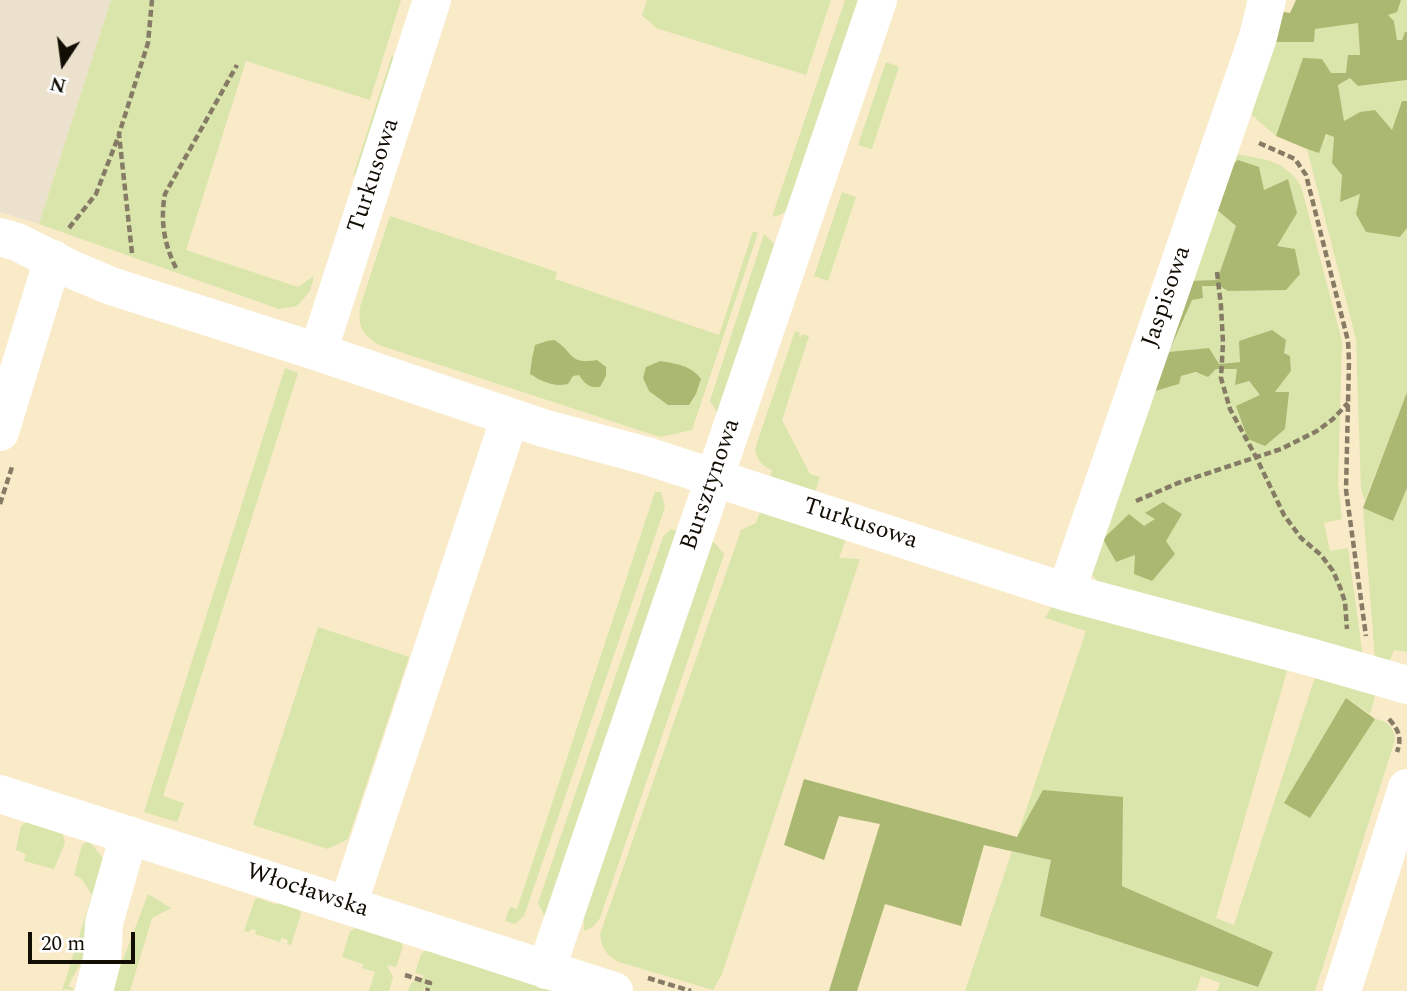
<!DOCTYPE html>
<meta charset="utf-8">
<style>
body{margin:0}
#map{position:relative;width:1407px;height:991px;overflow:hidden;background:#f9eac8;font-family:Spectral,serif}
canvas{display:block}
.north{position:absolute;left:28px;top:28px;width:70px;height:70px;-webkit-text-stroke:5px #fff;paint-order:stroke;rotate:193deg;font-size:19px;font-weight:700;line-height:28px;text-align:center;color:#130e04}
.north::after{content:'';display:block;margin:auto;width:24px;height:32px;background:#130e04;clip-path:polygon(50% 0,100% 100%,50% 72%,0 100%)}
.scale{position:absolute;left:28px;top:932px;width:107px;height:32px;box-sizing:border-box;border:4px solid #130e04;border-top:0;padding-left:9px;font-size:21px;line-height:24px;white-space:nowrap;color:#130e04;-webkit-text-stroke:5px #fff;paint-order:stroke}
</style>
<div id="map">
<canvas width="1407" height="991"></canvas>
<div class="north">N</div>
<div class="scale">20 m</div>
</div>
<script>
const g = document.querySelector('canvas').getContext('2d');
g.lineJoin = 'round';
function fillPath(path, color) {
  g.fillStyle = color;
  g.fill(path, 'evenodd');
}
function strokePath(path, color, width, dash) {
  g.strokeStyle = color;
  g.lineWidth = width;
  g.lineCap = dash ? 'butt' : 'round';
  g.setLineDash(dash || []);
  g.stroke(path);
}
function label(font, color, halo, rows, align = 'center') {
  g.font = font + ' Spectral,serif';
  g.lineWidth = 7;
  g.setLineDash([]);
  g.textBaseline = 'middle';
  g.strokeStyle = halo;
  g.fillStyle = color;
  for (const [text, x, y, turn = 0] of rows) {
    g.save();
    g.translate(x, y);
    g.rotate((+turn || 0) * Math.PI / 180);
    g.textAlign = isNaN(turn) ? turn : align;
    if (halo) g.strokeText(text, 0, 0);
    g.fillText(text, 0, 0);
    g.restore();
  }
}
fillPath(new Path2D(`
 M0,0H111L39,224L0,212Z`), '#ebe1cc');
fillPath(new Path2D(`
 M111,0H401L370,100L246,61L186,250L298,287L314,276L310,291L297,306L279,309L39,224Z
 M647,0H831L806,75L656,28L642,15Z
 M845,0H859L788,209L780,215L772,217Z
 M1401,0H1407V32H1405L1402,40L1397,41L1394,21L1388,15L1397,11Z
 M1358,22L1360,55L1346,73H1331L1303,58L1276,136L1244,108L1269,42H1313L1315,29Z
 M392,55L395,61L360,172L353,176Z
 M886,62L899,67L872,149L858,145Z
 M1350,78L1359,86L1407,80V101H1402L1392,131L1360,112L1344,121L1338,85Z
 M1327,134L1334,137L1332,163L1342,174L1340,201L1360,194L1400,237L1407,228V392L1365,501L1361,489L1356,339L1307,149L1319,152Z
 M1230,153C1260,159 1284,158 1301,186L1342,341L1338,484L1342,519L1324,523L1330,551L1348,548L1363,657L1100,586L1090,571L1142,395L1179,384L1181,376L1216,369H1238L1261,396L1288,392H1275L1291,371L1290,356L1284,353L1241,362L1219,364L1208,348L1169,353L1192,299L1201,286H1220L1277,246L1288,179L1264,190L1222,173Z
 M842,192L856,197L828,281L814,276Z
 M1210,204L1236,226L1217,280L1184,281Z
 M390,216L557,272L555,279L719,335L753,231L758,233L692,430L660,437L379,345C362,334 358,327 360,307Z
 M764,234L774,244L775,249L719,415L710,401Z
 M795,331L800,333L799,336L801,337L803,334L809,336L782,420L810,474L820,477L815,492L769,481L772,470C762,466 757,460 755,449Z
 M285,368L298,373L163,796L184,803L177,822L144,812Z
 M1407,488V652L1394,650L1389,662L1375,658L1363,508L1393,521Z
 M655,492H661L665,507L524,916L515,924L505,921L510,907L517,909Z
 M760,512L846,539L839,558L860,559L722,974L713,990L619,962C606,955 602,949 600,934L741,530L756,523Z
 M671,529L677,531L545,917L538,903L663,537Z
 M709,541L714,542L724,554L600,918L594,926L584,931L583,912Z
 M1055,601L1289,664L1216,918L1234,925L1317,671L1377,688L1370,714L1346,698L1310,817L1375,719C1387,720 1394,727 1395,740L1315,991H1217L1220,983L1201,976L1196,991H965L1012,851L1051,860L1040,916L1257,987L1273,952L1122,886L1017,837L1086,631L1045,618Z
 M318,627L409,657L348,839L328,849L253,825Z
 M28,821L62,832L65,843L54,869L24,861L26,854L16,850L21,826Z
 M89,841L106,862L83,959L68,986L73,988V990L65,989L62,991L92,895L82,879L74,875L82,845Z
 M148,894L171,908L152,918L130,991H111Z
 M258,898L277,905V903L298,907L301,914L291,945L287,944L288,940L282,938L280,942L255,934L256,930L251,929L250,932L244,931L255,899Z
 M358,927L399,939L403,946L396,967L387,965L393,977L389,991H369L375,972L362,968L363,964L342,957L350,931Z
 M429,948L557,991H431L424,988L423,991H408L411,983L425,976L415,973L421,954Z`), '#d9e5ab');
fillPath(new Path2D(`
 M1296,0H1401L1397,12L1388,15L1394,21L1397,40H1402L1405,32H1407V80L1358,86L1350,78L1338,85L1344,121L1360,112L1375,110L1392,130L1402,101H1407V228L1400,237L1366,232L1356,214L1360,194L1340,202L1342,175L1332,163L1334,137L1326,134L1319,153L1307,149L1276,136L1303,58L1322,59L1331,73H1346L1348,55H1360L1358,23L1315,29L1314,42H1269L1278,11L1290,13Z
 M1238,160L1259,167L1264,190L1288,179L1297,213L1277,246L1295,249L1300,274L1286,290L1228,291L1220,286H1202L1203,298L1192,300L1169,352L1209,348L1219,364L1240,362L1239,341L1272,330L1286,340L1284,353L1290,356L1291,371L1275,392H1289L1285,429L1265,446L1248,439L1236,406L1260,395L1249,381L1235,385L1237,369H1216L1208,377L1196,372L1181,376L1179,384L1142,395L1184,281L1217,280L1236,226L1210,204L1222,173Z
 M554,340C574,351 567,365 597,360L606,367V376L600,387C589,388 585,384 579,375L573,376L568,384C553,387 543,382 530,374L532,359L535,345L547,341Z
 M660,361C676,364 691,365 701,379L696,394L689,405H668L649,391L643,378L646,367Z
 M1407,392V488L1393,521L1363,508Z
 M1163,502L1182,514L1166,541L1175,554L1152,581L1134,574L1135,555L1116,562L1103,539L1129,514L1144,526L1155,519L1145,513Z
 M1346,698L1375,719L1310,818L1284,803Z
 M804,779L1017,837L1043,790L1123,797L1122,886L1273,952L1258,987L1040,916L1051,860L984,845L961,926L885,904L857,991H829L880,824L839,816L824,860L784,845Z`), '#abb871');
strokePath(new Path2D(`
 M1259,143L1295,159L1306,175L1348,341L1349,361L1346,490L1366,636
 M69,228L96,194L119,135
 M132,253L119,134L148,43L152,0
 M176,268C164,244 160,220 165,194L237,65
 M1217,272L1221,306L1223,343L1221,378L1230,409L1256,457L1284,515L1301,538L1321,555L1333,571L1340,587L1345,602L1347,629
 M1136,501L1178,483L1281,449L1317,431L1333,419L1348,403
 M0,504L12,467
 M1389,719C1399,730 1402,738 1397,752
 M405,975L430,983L427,991
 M648,978L691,991`), '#867c66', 4.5, [7, 3.5]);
strokePath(new Path2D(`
 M0,237L17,242L73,270L111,286L318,352L543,428L647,456L1066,592L1310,657L1407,685
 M318,352L432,0
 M0,432L53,259
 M1066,592L1258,37L1267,0
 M0,794L614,991
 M348,905L510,417
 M546,970L878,0
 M94,991L102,960L104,923L129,835
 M1342,991L1407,788`), '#fff', 38);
label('24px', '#130e04', '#fff', [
 ["Turkusowa",375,176,-72],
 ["Jaspisowa",1168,297,-71],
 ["Bursztynowa",712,485,-71],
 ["Turkusowa",860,525,18],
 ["Włocławska",307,892,18]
]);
</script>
